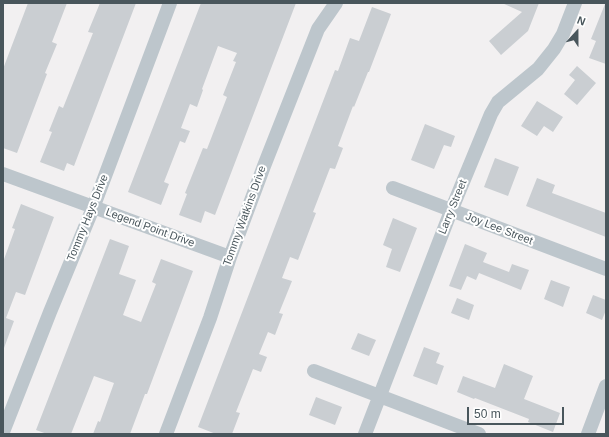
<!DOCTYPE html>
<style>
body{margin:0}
#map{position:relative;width:609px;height:437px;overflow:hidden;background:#f2f0f1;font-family:Arial,sans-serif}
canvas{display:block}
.frame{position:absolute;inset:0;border:4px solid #49565c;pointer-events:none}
.north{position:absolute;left:557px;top:12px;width:40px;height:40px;-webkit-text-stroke:3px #fff;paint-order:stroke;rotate:21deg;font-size:11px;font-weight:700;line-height:16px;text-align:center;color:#49565c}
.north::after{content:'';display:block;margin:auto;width:14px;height:18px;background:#49565c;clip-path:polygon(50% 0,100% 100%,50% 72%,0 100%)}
.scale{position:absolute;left:467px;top:407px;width:97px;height:18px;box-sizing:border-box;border:2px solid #49565c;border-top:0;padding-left:5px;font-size:12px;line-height:14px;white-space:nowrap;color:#49565c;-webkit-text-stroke:3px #fff;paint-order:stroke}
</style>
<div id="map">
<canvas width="609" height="437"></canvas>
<div class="frame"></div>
<div class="north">N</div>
<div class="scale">50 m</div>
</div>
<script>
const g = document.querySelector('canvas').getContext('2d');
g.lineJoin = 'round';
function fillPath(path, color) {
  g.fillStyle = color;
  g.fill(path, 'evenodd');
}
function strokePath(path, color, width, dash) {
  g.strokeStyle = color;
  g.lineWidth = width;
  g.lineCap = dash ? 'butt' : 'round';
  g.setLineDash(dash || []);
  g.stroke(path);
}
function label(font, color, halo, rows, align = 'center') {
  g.font = font + ' Arial,sans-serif';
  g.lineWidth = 4;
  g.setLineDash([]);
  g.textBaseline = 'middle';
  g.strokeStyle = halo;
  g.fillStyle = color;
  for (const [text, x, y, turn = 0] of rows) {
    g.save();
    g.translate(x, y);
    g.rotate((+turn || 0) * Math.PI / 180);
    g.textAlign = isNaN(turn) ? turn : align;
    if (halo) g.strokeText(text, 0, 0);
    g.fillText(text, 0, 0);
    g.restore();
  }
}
fillPath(new Path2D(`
 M28,3H67L52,42L57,44L45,73L47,74L17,153L3,148V69Z
 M100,3H136L74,166L67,163L64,171L40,162L52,132L49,131L59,106L63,108L93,33L88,32Z
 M201,3H296L215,215L205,211L201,223L179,215L187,194L185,193L203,148L207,149L227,97L223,95L236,62L233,61L237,53L218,46L202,89L203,90L197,107L190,104L181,128L190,131L185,143L180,141L164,182L169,184L161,205L128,192Z
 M502,3H539L528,31L501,55L489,41L522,12Z
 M605,4H606V64L589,58L596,41L591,39Z
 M372,7L391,14L369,72H368L354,107L353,106L338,146L343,148L335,169L330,168L313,212L316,213L298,260L290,257L282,278L292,281L279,313L283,314L275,335L268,332L259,354L267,357L261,372L253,369L236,412L240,413L232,434H216L198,427L335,70L338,71L350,38L359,41Z
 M577,66L596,83L577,105L564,94L575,80L569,75Z
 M537,101L563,117L553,132L544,126L537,136L521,126Z
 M425,124L455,136L451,147L444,145L434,169L411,160Z
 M495,158L519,167L508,196L484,187Z
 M537,178L555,185L552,193L606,213V237L526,206Z
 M21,204L54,217L25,295L16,292L6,318L14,321L4,348L3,262L15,229L12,228Z
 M393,218L417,228L400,272L386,267L392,249L383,245Z
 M110,239L129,246L119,274L136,280L123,315L141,322L156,284L152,282L161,259L193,271L147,394H145L130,434H93L98,421L100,422L114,383L94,376L71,434H47L36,430Z
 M465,244L487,253L483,262L509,272L512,264L529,270L521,290L479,273L476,280L467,276L461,290L449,286Z
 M551,280L570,287L563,307L544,299Z
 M593,295L606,300V310L602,320L586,313Z
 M457,298L474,305L469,320L451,313Z
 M358,333L376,340L369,356L351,349Z
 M424,347L440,353L436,363L444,366L437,385L413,376Z
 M504,364L533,376L524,399L560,413L553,432L528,422L529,419L475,398L474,399L457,392L463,376L495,388Z
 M316,397L342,407L335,425L309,415Z`), '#caced2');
strokePath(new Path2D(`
 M3,174L230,257
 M393,188L606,269
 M314,371L479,434
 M3,432L50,312L93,208L170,3
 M166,434L210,318L230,257L264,166L318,29L336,3
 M365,434L451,211L491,114L498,102L538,69L554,49L563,34L575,3
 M588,434L606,386`), '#bdc6cc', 14);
label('11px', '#49565c', '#fff', [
 ["Larry Street",453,207,-68],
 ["Tommy Watkins Drive",245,216,-70],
 ["Tommy Hays Drive",88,218,-68],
 ["Legend Point Drive",150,228,20],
 ["Joy Lee Street",499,229,21]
]);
</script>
